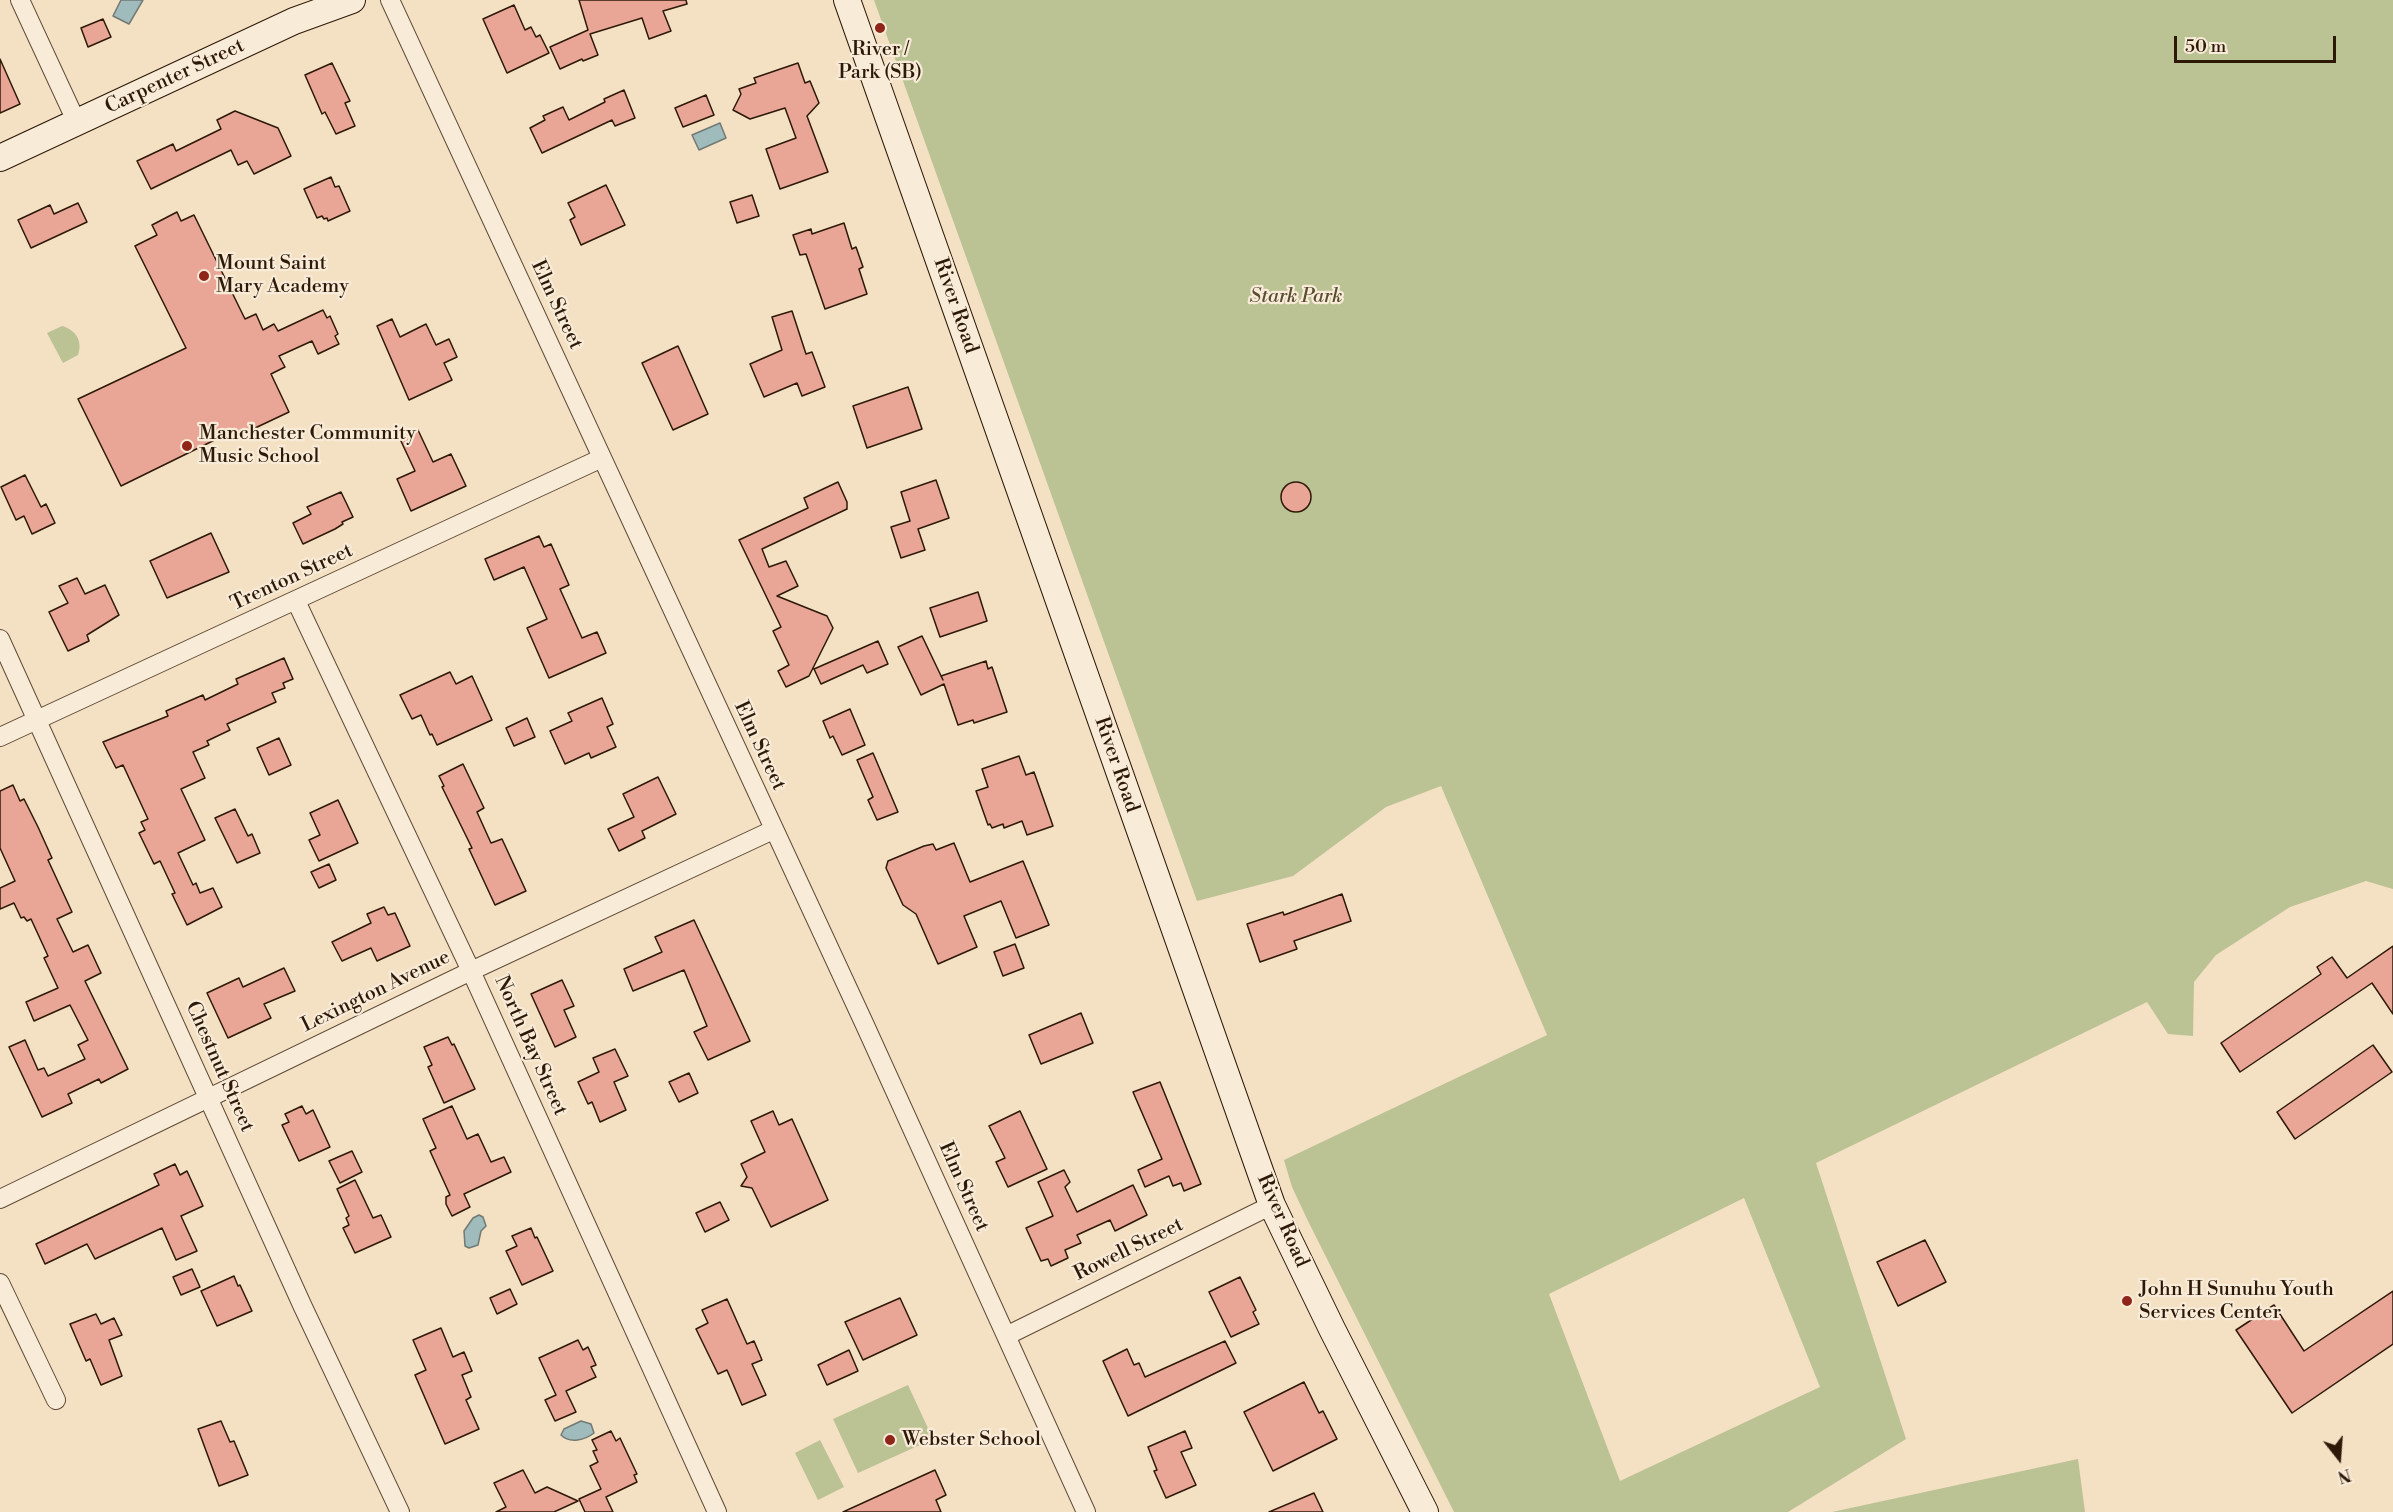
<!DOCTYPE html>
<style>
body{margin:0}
#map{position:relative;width:2393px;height:1512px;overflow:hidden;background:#f4e0c3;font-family:"Libre Bodoni",serif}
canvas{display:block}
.north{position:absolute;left:2309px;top:1428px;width:60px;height:60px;-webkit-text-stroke:4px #f8ebd8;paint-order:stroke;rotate:163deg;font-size:16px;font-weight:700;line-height:24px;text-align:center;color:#2d1907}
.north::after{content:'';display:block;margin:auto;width:21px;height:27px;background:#2d1907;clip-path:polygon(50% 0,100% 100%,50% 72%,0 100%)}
.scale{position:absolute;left:2174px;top:36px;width:162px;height:27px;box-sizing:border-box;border:3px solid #2d1907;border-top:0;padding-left:8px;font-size:18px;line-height:21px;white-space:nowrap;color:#2d1907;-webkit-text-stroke:4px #f8ebd8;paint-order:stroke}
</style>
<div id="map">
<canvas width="2393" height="1512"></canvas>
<div class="north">N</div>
<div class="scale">50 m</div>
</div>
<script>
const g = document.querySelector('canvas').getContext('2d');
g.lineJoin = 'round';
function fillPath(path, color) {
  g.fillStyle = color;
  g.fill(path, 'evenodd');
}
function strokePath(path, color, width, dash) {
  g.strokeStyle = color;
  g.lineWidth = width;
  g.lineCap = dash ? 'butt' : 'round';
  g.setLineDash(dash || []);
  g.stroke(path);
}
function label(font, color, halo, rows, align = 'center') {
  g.font = font + ' "Libre Bodoni",serif';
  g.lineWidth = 4.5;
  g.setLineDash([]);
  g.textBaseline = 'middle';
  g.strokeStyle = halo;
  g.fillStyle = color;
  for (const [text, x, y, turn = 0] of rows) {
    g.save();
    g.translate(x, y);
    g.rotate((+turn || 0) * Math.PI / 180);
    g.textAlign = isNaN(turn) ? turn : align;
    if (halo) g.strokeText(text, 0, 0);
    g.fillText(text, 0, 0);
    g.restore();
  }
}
fillPath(new Path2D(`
 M874,0H2393V889L2366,881L2290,907L2216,955L2194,982L2193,1036L2168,1034L2147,1002L1816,1163L1906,1439L1788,1512H1454L1308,1221L1292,1187L1284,1160L1547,1035L1441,786L1386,807L1293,876L1197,901ZM1744,1198L1820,1387L1620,1481L1549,1294Z
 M62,326C76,330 83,341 78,355L63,363L47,333Z
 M908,1385L933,1439L858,1473L833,1419Z
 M820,1440L844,1487L818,1500L795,1453Z
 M2078,1459L2085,1512H1832Z`), '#bbc294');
const water = new Path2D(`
 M121,0H143L129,24L113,16Z
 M720,123L726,138L699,150L692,135Z
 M479,1215L483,1217L486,1226L481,1231L478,1245L469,1248L465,1246L464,1231L473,1218Z
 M581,1421L591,1424L594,1433C585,1440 570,1444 561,1435L564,1429Z`);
fillPath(water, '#9fbbbc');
strokePath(water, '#717a74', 1.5);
const building = new Path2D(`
 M579,0H686L687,4L663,11L671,31L649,39L642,18L590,34L598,55L583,61L582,59L560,69L550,47L588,30Z
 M514,5L525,30L531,27L536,37L540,35L549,53L507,73L483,19Z
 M103,19L111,37L88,47L81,28Z
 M0,59L20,104L0,113Z
 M332,63L350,101L345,103L355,126L336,134L325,112L322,114L305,75Z
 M798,63L805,83L810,81L819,103L807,116L828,172L780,189L766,149L796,138L785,108L750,119L733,110L741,94L739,89L756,83L754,78Z
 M624,90L635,118L615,126L612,120L542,153L530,128L545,120L543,116L563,107L569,120L605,102L604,99Z
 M706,95L714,115L683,127L675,108Z
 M235,111L278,128L291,156L254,174L247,161L238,165L231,150L151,189L137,161L173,144L176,151L221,129L217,120Z
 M331,177L335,187L339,186L350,211L328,221L327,218L324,219L322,216L317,218L304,189Z
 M606,185L625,225L581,245L570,220L575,217L568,203Z
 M752,195L759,216L737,223L730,202Z
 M78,203L87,222L31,248L18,220L50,205L54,214Z
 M177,212L181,221L194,215L245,319L256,314L263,330L274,324L278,331L323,310L327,318L330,316L338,334L335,336L339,344L318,354L312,341L279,356L285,367L271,374L289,412L234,438L231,432L121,486L78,399L186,348L135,246L157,235L152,225Z
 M844,223L852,249L856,247L863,267L859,269L867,294L825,309L806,254L800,255L793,235L811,229L812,234Z
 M792,311L806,354L812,352L825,387L802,396L797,383L764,397L750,364L782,350L772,317Z
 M392,319L400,337L426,324L436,345L449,339L457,357L444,363L452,380L409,400L377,326Z
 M678,346L708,414L673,430L642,363Z
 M908,387L922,429L867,448L853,406Z
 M418,430L433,462L451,454L466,486L411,511L397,479L415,471L400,439Z
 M25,475L41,507L46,504L55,523L32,534L24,516L16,520L1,487Z
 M936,480L949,518L918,529L925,550L901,558L891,527L910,521L901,492Z
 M838,482L847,502V509L762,549L769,567L786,561L798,586L777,596L827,616L833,628L809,676L786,687L778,671L789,665L773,631L781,627L739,540L808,508L804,498Z
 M1281 497a15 15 0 1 1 30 0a15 15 0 1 1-30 0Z
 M341,492L353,517L342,522L343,524L335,529L303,544L293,523L311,514L307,507Z
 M211,533L229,572L167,598L150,561Z
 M539,536L544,547L551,544L569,585L560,589L582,638L597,632L606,653L549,678L527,628L547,619L524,567L494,580L485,559Z
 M77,578L85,594L105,585L119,615L87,635L89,641L68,651L49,612L68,603L59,586Z
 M978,592L987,621L940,637L930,608Z
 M922,636L943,680L941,676L986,661L988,669L992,667L1007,712L974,723L973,720L958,725L944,684L921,695L898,647Z
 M878,641L888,664L867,673L863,665L821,684L814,669Z
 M284,658L293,679L283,683L285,688L272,693L276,702L227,724L230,730L207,741L209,745L193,752L205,778L181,789L205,840L178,853L193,885L196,883L200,893L213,888L222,907L187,925L172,894L175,893L160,861L154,864L139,833L145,830L141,822L148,819L123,765L116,768L103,742L168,716L166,711L203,695L205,700L238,684L236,679Z
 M450,672L456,684L472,676L492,720L437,745L432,734L430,735L421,715L412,719L400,695Z
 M602,698L613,724L607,727L616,747L591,758L589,753L565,764L550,731L572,721L568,713Z
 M850,709L865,745L842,755L833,736L830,738L823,721Z
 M527,718L535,737L514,746L506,728Z
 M279,738L291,765L269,775L257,748Z
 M873,753L898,812L877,820L868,800L873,797L857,760Z
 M1019,756L1026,775L1034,772L1053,826L1027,835L1022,821L1004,828L1003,824L992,828L990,824L988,825L976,791L988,787L982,769Z
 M463,764L484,808L477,812L491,843L502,839L526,891L495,905L469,849L472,848L442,787L444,786L439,776Z
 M658,777L676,814L642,831L645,838L619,851L608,829L634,817L623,794Z
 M13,785L20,801L24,799L38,827L52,858L48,860L72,912L57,919L73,952L88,945L101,973L85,981L128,1069L101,1083L99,1079L68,1094L72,1103L42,1117L9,1047L25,1040L38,1070L44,1068L48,1076L85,1059L78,1045L88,1040L70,1005L34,1021L26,1002L58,988L44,958L48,956L31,919L27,921L24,917L21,918L14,903L0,909V888L15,881L0,848V791Z
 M338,800L358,843L319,861L309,840L320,835L310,813Z
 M235,809L248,836L252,834L260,853L237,863L215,818Z
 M954,843L970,882L1023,861L1049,925L1016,938L1001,901L964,916L977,947L938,964L916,914L903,905L886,868L888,861L924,846L933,844L936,850Z
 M329,864L336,880L319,888L311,872Z
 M1342,894L1351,921L1294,941L1297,949L1260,962L1247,924L1283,912L1284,915Z
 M384,907L388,915L395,913L410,946L377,961L371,948L342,961L332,942L371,923L367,914Z
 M694,920L750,1041L708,1060L694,1032L707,1026L684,970L633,991L624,969L662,952L655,937Z
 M1015,944L1024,968L1003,976L994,952Z
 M2393,946V1014L2372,983L2240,1072L2221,1043L2321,974L2317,967L2332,957L2347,978Z
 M284,968L295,991L264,1004L271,1018L228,1038L207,993L239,978L243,987Z
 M562,980L574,1006L564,1010L576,1037L555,1047L531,994Z
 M1081,1013L1093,1043L1041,1064L1029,1035Z
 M448,1037L452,1045L454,1044L475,1089L444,1103L428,1067L432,1065L424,1047Z
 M2373,1045L2392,1072L2295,1139L2277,1112Z
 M615,1049L628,1076L614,1082L626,1110L600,1122L592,1102L588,1104L578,1082L599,1072L593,1058Z
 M689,1073L698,1093L679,1102L669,1082Z
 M1160,1082L1201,1184L1184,1191L1181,1183L1173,1186L1169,1176L1145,1187L1138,1170L1162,1159L1133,1092Z
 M302,1106L306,1114L313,1110L330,1147L299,1161L282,1125L289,1122L285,1114Z
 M452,1106L467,1139L478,1134L491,1162L504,1157L511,1172L464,1194L470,1207L452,1216L446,1204V1197L450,1195L430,1151L436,1148L423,1119Z
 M773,1111L779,1125L792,1119L828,1200L771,1227L752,1188L741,1186L747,1177L741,1164L765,1152L751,1121Z
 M1020,1111L1047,1169L1008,1187L996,1162L1005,1158L989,1126Z
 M352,1151L362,1172L340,1183L329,1161Z
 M175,1164L180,1175L187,1171L203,1206L181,1216L197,1251L176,1260L162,1228L95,1259L87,1244L45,1264L36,1244L159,1185L154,1174Z
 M1064,1170L1070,1182L1065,1187L1077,1212L1133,1185L1147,1215L1115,1231L1110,1220L1077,1235L1081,1243L1065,1250L1068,1258L1051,1266L1048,1259L1041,1261L1026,1228L1053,1216L1038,1182Z
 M355,1180L373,1218L381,1215L391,1237L355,1253L343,1228L349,1225L346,1218L349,1216L337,1189Z
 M720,1202L729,1220L705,1232L696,1213Z
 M531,1228L535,1238L537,1237L553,1271L522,1285L506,1251L517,1246L512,1236Z
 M1925,1240L1946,1282L1898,1306L1877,1262Z
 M192,1269L200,1287L181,1295L173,1277Z
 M234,1276L238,1286L240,1285L252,1311L217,1326L201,1291Z
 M1240,1277L1256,1310L1253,1312L1259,1324L1231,1337L1209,1292Z
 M510,1289L517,1304L497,1314L490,1298Z
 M2393,1291V1344L2292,1413L2236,1330L2274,1305L2304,1351Z
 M900,1298L917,1335L863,1360L845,1322Z
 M727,1299L747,1344L754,1341L762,1360L752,1364L766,1395L742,1405L727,1370L718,1374L696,1329L708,1323L702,1310Z
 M96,1314L101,1324L114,1318L122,1335L109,1340L122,1376L101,1385L90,1359L86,1361L70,1324Z
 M441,1328L453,1357L464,1352L472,1371L462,1375L471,1397L466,1400L479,1429L445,1444L415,1375L426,1370L413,1340Z
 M578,1340L583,1350L588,1347L596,1365L591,1367L596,1377L566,1391L576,1412L555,1421L545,1400L556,1395L539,1358Z
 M1225,1341L1236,1363L1128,1416L1103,1361L1127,1349L1134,1365L1139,1363L1145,1377Z
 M849,1350L858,1371L827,1385L818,1365Z
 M1304,1382L1319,1413L1323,1411L1337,1439L1273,1471L1244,1412Z
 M221,1421L230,1442L234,1441L248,1475L219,1486L198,1429Z
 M611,1431L616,1441L620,1438L637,1474L634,1475L637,1482L606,1497L613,1512H585L579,1499L601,1489L590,1466L598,1462L593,1451L597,1450L592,1440Z
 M1185,1431L1192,1448L1181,1452L1196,1485L1166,1498L1154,1471L1157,1470L1148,1447Z
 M523,1470L535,1493L547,1487L578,1501L554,1512H496L506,1507L494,1483Z
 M935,1470L946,1495L936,1500L941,1512H843Z
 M1314,1493L1323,1512H1269Z`);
fillPath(building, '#e9a596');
strokePath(building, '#2d1907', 1.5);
const street = new Path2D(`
 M20,0L77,123
 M390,0L864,1023L1086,1512
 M296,601L471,971L717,1512
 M0,639L303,1307L400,1512
 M0,737L602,458
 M0,1199L471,971L773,830
 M0,1283L56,1400
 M1006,1336L1272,1205`);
const secondary = new Path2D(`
 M847,0L1272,1205L1332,1329L1425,1512
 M0,158L294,21L352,0`);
strokePath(street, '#5f4b36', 20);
strokePath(secondary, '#2d1907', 28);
strokePath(street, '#f8ebd8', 18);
strokePath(secondary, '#f8ebd8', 26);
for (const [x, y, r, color] of [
 [880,28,6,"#8f2418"],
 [204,276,6,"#8f2418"],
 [187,446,6,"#8f2418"],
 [2127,1301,6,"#8f2418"],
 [890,1440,6,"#8f2418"]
]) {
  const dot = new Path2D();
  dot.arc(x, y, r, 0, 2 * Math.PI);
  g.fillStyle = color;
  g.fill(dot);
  strokePath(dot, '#f8ebd8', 2);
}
label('20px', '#2d1907', '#f8ebd8', [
 ["River /",880,50,"center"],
 ["Park (SB)",880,73,"center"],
 ["Mount Saint",216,264],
 ["Mary Academy",216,287],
 ["Manchester Community",199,434],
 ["Music School",199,457],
 ["John H Sunuhu Youth",2139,1290],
 ["Services Center",2139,1313],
 ["Webster School",902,1440]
], 'left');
label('20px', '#2d1907', '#f8ebd8', [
 ["Carpenter Street",175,77,-25],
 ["Elm Street",556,305,65],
 ["River Road",955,306,71],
 ["Trenton Street",292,578,-25],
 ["Elm Street",759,746,65],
 ["River Road",1116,765,71],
 ["Lexington Avenue",376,992,-26],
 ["North Bay Street",530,1046,66],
 ["Chestnut Street",219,1067,66],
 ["Elm Street",963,1187,66],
 ["River Road",1282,1221,66],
 ["Rowell Street",1129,1250,-26]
]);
label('italic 20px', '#584c31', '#f8ebd8', [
 ["Stark Park",1296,297]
]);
</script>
